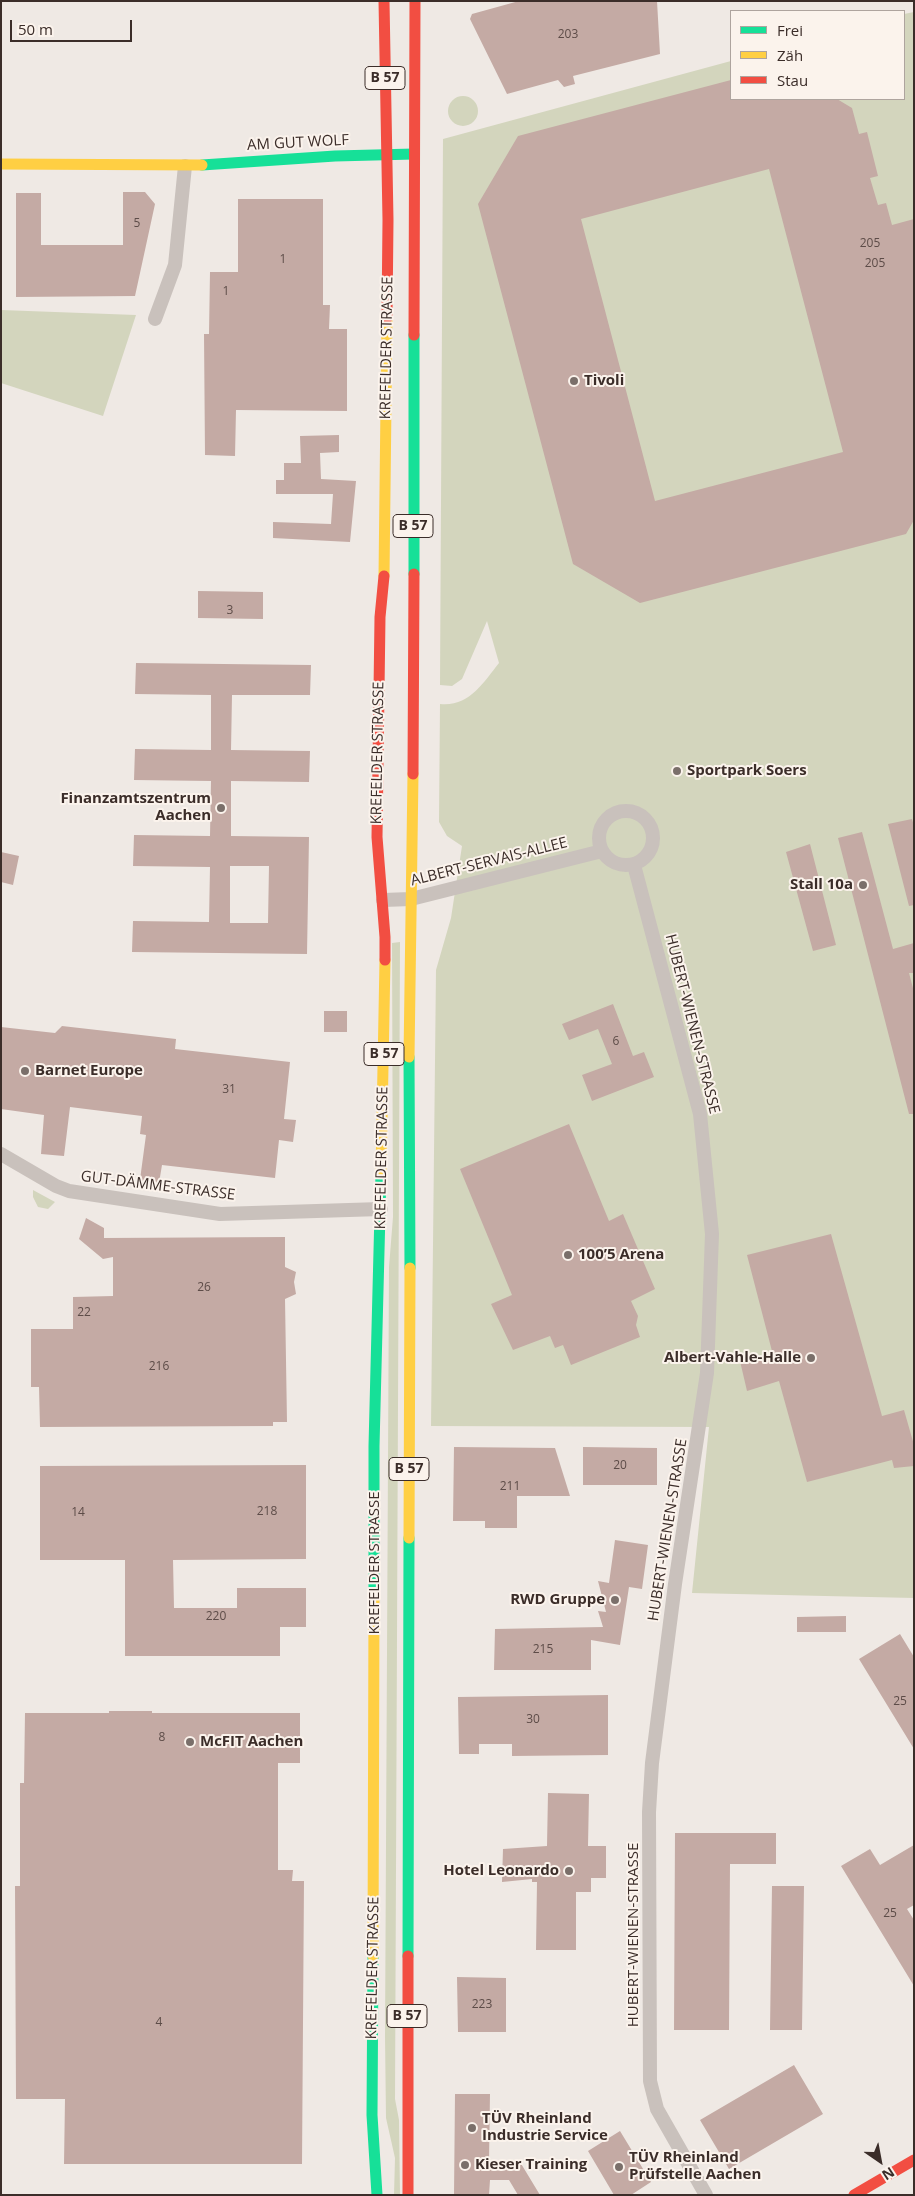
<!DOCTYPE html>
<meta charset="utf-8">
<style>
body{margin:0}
#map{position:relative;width:915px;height:2196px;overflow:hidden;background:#efe9e4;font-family:"Open Sans",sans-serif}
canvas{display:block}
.frame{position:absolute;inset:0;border:2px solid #3b2d29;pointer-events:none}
.legend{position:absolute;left:730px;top:10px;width:175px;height:90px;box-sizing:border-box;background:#fbf3ec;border:1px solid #aea49e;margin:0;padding:6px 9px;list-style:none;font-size:15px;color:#3b2d29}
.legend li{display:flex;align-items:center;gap:10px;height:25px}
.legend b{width:25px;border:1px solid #aea49e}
.north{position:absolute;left:855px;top:2136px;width:50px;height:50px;-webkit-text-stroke:4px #fbf3ec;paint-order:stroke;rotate:147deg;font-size:14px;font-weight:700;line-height:20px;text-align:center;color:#3b2d29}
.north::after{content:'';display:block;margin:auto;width:18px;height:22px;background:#3b2d29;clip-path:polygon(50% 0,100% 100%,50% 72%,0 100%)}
.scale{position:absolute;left:10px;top:20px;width:122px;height:22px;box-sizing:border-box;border:2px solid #3b2d29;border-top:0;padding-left:6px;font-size:15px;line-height:18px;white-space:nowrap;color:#3b2d29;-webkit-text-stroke:4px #fbf3ec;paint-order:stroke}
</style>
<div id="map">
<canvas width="915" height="2196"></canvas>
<div class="frame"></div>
<ul class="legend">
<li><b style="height:6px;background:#16e098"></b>Frei</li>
<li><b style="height:6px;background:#ffcf43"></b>Zäh</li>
<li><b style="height:6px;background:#f24e42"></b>Stau</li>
</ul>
<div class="north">N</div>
<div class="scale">50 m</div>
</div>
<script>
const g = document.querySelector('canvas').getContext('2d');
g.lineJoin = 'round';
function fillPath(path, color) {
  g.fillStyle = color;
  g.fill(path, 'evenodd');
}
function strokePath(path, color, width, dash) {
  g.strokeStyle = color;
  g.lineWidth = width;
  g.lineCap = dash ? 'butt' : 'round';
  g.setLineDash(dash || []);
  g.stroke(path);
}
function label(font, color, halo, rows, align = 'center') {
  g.font = font + ' "Open Sans",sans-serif';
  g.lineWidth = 4;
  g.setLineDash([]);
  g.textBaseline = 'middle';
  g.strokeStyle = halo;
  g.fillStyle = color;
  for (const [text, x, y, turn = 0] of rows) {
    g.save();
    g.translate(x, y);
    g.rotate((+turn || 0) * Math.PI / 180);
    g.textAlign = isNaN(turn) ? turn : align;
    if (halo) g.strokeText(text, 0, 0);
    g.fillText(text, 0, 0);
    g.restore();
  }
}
fillPath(new Path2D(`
 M914,12V1598L692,1593L709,1427L431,1426L436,970L451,918L462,846L447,836L439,822L440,704C469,707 483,683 499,663L487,621L462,679L452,686L440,685L443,139L731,61V99H904V14Z
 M448 111a15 15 0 1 1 30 0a15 15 0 1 1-30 0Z
 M1,310L136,315L103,416L1,383Z
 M400,942L395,2099L399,2120L400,2195H394L395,2158L386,2118L385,2036L389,1267L393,1217L392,943Z
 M33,1190L55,1202L48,1209L38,1207L33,1197Z`), '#d3d5bd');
fillPath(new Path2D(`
 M519,1H657L660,54L573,76L575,84L564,87L558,80L507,94L470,19L472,14Z
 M731,80V99H837L852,108L859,134L867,132L878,176L870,178L878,205L886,203L892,225L914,219V520L906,534L640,603L573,564L478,204L518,136ZM769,169L843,452L655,501L581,219Z
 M123,192H145L155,204L135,296L16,297V193H41V245H123Z
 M238,199H323V305H330L329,329H347V411L236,410L235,456L205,455L204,334H209L210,272H238Z
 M339,435V452L320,453L321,479L356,481L350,542L273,538V522L331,524L333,494H276V480H284V463H301L300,436Z
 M198,591L263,592V619L198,618Z
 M136,663L311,665L310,695H232L231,750L310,751L309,782L231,781V836L309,837L307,954L132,952L133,921L209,922L210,867L133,866L134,835L210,836L211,781L134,780L135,749L211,750V695L135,694ZM230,866H269L268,923H230Z
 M912,819L914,826V905L909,906L888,824Z
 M862,832L893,949L914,943V973H909L914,992V1114H909L838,838Z
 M810,844L836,945L813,951L786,852Z
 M1,852L19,856L13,885L1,882Z
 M613,1004L633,1056L644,1052L654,1077L592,1101L582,1075L612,1064L598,1029L569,1040L562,1024Z
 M324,1011H347V1032H324Z
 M62,1026L176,1039L175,1049L290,1062L284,1119L296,1120L293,1142L279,1140L275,1178L162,1165L158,1189L139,1187L146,1135L140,1134L142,1116L70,1107L64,1156L41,1154L44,1115L1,1109V1027L55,1033Z
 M569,1124L609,1221L623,1214L655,1289L631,1301L638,1316L636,1325L640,1337L571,1365L563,1345L555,1348L550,1336L513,1350L491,1304L512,1295L460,1169Z
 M86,1218L104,1228V1238L285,1237V1267L296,1272L294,1282L296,1294L285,1299L287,1422H273V1426L40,1427L39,1387H31V1329H73V1297L113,1296V1257L103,1259L79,1239Z
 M831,1234L882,1416L904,1410L914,1445V1466L894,1468L892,1460L807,1482L779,1381L747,1391L740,1361L773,1355L747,1255Z
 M454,1447L555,1448L570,1496H517V1528H485V1521H453Z
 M583,1447L657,1448V1485H583Z
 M306,1465V1559L173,1560L174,1608H237V1588H306V1627H280V1656H125V1560H40V1466Z
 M615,1540L648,1545L642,1589L629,1587L620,1645L591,1640V1670H494L495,1629L603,1627L598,1611L606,1612L598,1581L609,1583Z
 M846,1616V1632H797V1617Z
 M900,1634L914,1657V1749L859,1659Z
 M608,1695V1755L512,1756V1744H479V1754H459L458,1697Z
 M109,1711H152V1713H300V1763H278V1870H293L292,1881H304L302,2164H64L65,2099H16L15,1886H20V1783H24L25,1713H109Z
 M548,1793L589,1794L588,1846H606V1878H591V1892H576V1950H536L537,1882H532V1879L502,1882L503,1849L547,1846Z
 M675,1833H776V1864H730L729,2030H674Z
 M914,1845V1905L907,1909L914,1920V1986L841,1866L870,1849L880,1865Z
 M772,1886H804L802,2030H770Z
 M457,1977L506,1978V2032H458Z
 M794,2065L823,2114L729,2169L700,2120Z
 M455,2094H490L489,2161L520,2162L540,2195H518L509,2180H490L489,2195H454Z
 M620,2131L651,2182L631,2195H614L588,2151Z`), '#c4aaa4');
strokePath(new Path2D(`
 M155,319L175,265L185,166
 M599 838a27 27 0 1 1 54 0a27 27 0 1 1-54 0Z
 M634,865L700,1114L712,1234L707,1373L675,1584L652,1763L649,1812L650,2081L657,2109L706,2195
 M383,900L411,899L602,851
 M1,1154L56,1186L69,1191L220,1214L381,1209`), '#c9c1bc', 14);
strokePath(new Path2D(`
 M202,165L335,156L414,154
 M414,574V335
 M409,1057L410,1268
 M374,1596V1446L381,1173
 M373,1956L372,2115L377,2195
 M408,1956L409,1538`), '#16e098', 11);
strokePath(new Path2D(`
 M1,164L202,165
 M384,576L387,318
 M409,1057L413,774
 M381,1173L385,960
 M409,1538L410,1268
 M373,1956L374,1596`), '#ffcf43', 11);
strokePath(new Path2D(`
 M384,1L388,220L387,318
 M414,335L415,1
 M384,576L380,617L377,837L385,937V960
 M413,774L414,574
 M408,2195V1956
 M854,2195L914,2160`), '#f24e42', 11);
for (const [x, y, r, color] of [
 [574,381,5,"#7a6f6a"],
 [677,771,5,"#7a6f6a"],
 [221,808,5,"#7a6f6a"],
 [863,885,5,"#7a6f6a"],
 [25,1071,5,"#7a6f6a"],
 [568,1255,5,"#7a6f6a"],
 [811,1358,5,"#7a6f6a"],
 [615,1600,5,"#7a6f6a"],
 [190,1742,5,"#7a6f6a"],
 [569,1871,5,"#7a6f6a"],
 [472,2128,5,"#7a6f6a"],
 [465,2165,5,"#7a6f6a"],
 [619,2167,5,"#7a6f6a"]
]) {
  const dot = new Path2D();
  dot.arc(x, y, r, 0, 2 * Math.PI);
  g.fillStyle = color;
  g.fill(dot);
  strokePath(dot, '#fbf3ec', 2);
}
label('12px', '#5d4c48', null, [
 ["203",568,35],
 ["5",137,224],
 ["205",870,244],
 ["1",283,260],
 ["205",875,264],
 ["1",226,292],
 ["3",230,611],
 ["6",616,1042],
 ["31",229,1090],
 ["26",204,1288],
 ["22",84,1313],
 ["216",159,1367],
 ["20",620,1466],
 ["211",510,1487],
 ["218",267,1512],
 ["14",78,1513],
 ["220",216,1617],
 ["215",543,1650],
 ["25",900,1702],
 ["30",533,1720],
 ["8",162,1738],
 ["25",890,1914],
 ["223",482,2005],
 ["4",159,2023]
]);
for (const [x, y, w] of [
 [385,78,40],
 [413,526,40],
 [384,1054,40],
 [409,1469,40],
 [407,2016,40]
]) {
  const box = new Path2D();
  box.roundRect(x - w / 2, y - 11.5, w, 23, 4);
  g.fillStyle = '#fbf3ec';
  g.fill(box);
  strokePath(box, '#3b2d29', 1);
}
label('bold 14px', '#3b2d29', null, [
 ["B 57",385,78],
 ["B 57",413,526],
 ["B 57",384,1054],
 ["B 57",409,1469],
 ["B 57",407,2016]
]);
label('15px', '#3b2d29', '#fbf3ec', [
 ["AM GUT WOLF",298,143,-3],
 ["KREFELDER STRASSE",387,348,-89],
 ["KREFELDER STRASSE",378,753,-89],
 ["ALBERT-SERVAIS-ALLEE",489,862,-14],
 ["HUBERT-WIENEN-STRASSE",692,1024,76],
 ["KREFELDER STRASSE",382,1158,-89],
 ["GUT-DÄMME-STRASSE",158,1186,7],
 ["HUBERT-WIENEN-STRASSE",668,1530,-81],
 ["KREFELDER STRASSE",375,1563,-90],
 ["HUBERT-WIENEN-STRASSE",634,1935,-90],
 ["KREFELDER STRASSE",373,1968,-89]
]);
label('bold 15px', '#3b2d29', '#fbf3ec', [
 ["Tivoli",584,381],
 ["Sportpark Soers",687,771],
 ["Finanzamtszentrum",211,799,"right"],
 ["Aachen",211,816,"right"],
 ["Stall 10a",853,885,"right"],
 ["Barnet Europe",35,1071],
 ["100’5 Arena",578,1255],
 ["Albert-Vahle-Halle",801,1358,"right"],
 ["RWD Gruppe",605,1600,"right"],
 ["McFIT Aachen",200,1742],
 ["Hotel Leonardo",559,1871,"right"],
 ["TÜV Rheinland",482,2119],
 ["Industrie Service",482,2136],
 ["TÜV Rheinland",629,2158],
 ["Prüfstelle Aachen",629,2175],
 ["Kieser Training",475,2165]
], 'left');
</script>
